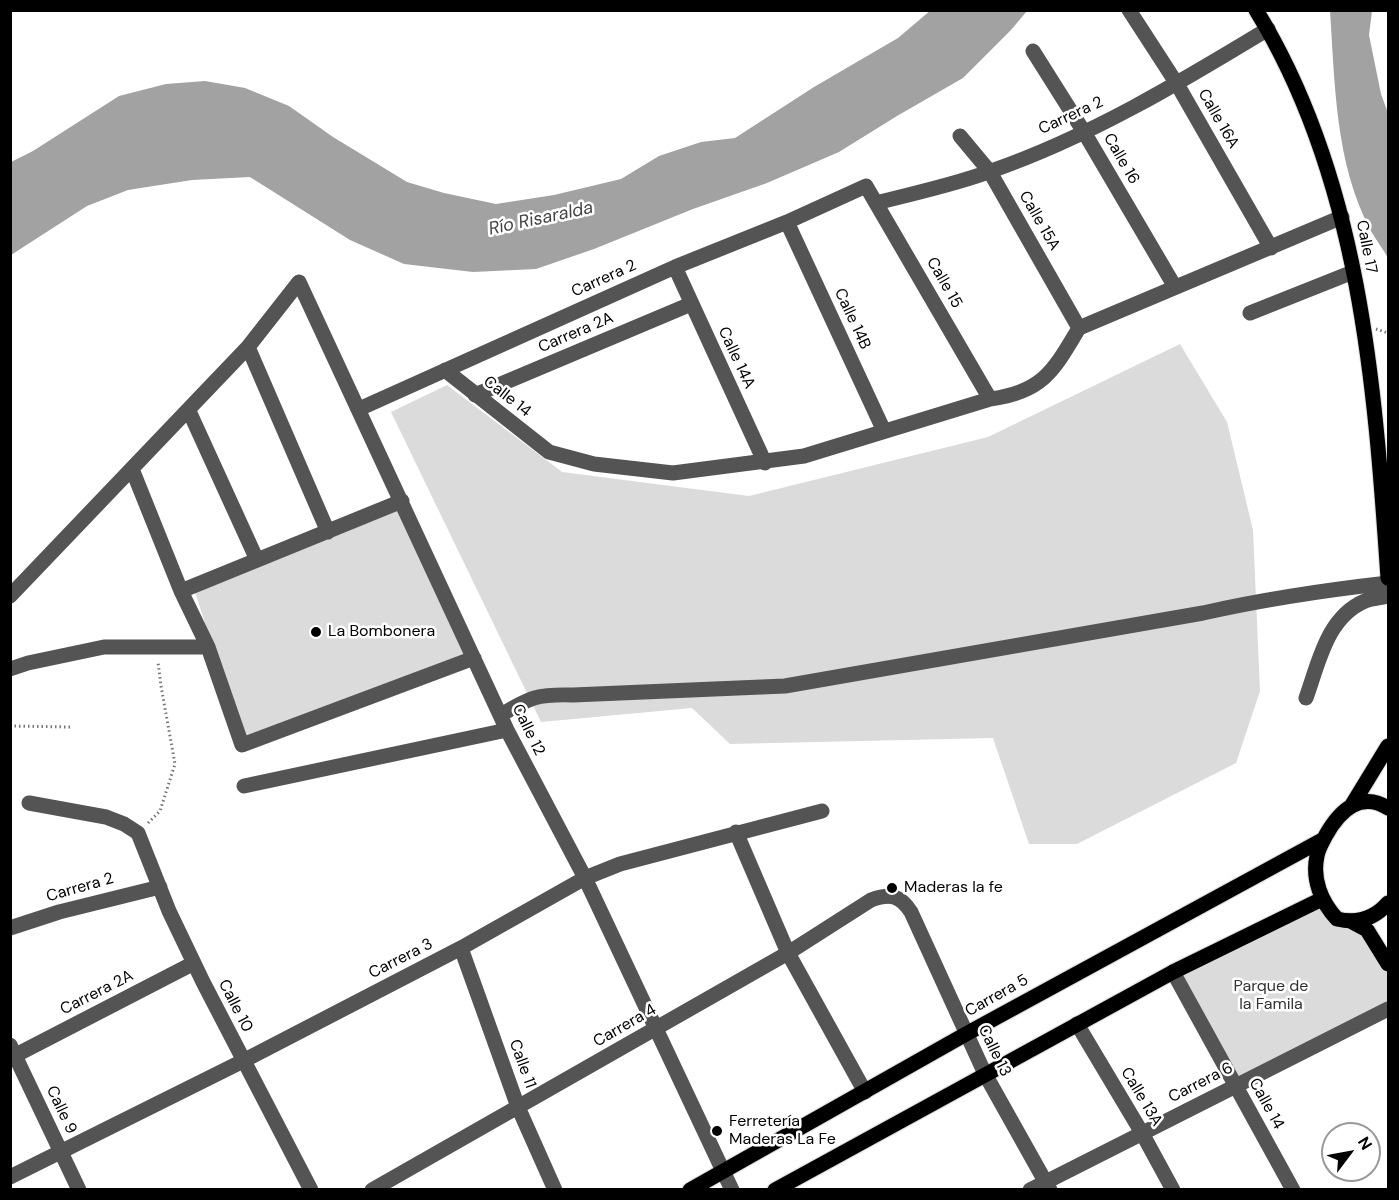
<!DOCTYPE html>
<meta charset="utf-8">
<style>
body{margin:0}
#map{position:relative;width:1399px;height:1200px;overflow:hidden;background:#fff;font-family:"DM Sans",sans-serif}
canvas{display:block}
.frame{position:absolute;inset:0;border:12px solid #000;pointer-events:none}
.north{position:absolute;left:1321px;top:1122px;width:60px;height:60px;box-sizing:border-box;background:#fff;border:2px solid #999;border-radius:50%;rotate:58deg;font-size:16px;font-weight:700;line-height:24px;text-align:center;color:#000}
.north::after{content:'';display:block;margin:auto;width:21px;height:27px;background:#000;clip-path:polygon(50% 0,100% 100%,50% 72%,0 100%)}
</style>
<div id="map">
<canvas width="1399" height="1200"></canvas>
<div class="frame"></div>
<div class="north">N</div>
</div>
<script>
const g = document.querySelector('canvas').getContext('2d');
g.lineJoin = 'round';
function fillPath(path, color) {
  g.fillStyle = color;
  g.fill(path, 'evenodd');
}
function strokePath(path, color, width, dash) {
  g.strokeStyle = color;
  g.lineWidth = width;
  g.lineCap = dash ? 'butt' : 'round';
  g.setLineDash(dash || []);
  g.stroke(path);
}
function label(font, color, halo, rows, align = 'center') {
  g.font = font + ' "DM Sans",sans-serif';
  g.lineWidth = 5;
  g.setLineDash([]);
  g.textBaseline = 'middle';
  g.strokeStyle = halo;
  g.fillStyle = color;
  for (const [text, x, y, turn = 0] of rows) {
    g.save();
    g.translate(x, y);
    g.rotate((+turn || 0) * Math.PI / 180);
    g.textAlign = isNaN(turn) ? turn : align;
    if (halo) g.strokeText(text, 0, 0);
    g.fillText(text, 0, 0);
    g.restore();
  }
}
fillPath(new Path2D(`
 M1180,344L1227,422L1253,530L1260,691L1236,763L1077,844H1029L993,738L730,744L692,708L541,722L391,412L447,385L562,472L749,496L988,437Z
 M400,510L471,656L243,740L195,592Z
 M1322,899L1352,922L1388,964V1009L1235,1086L1173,972Z`), '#dbdbdb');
fillPath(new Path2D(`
 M931,10L1027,11L1011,30L963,78L897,116L839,152L767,183L693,209L594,249L536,269L473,272L404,264L350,240L250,177L192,180L128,190L87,206L11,255V162L33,151L119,96L166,84L205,81L245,88L289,106L333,137L407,182L444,193L496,204L554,195L621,179L659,156L701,142L735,138L814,87L898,38Z
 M1330,11H1372L1369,35L1381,94L1388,113V258C1383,249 1376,240 1371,231C1335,164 1335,84 1330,11Z`), '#a2a2a2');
const major = new Path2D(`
 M1256,10C1360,179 1375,385 1388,578
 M1352,805L1388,746
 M1388,808C1361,791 1340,810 1326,835C1323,841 1318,849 1317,856C1312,879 1321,902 1337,919C1357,924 1374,919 1388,903
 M1352,922L1367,930L1388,964
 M690,1190L966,1034L1324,839
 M775,1190L1173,972L1322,899`);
strokePath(major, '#dbdbdb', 17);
strokePath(new Path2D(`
 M1376,329L1388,333
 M10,726L70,727
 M148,823L160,811L175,764L161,686L158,662`), '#767676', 3, [1.5, 3]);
strokePath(new Path2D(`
 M1129,10L1177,84L1271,248
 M1033,51L1084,132L1175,287
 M960,136L990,172L1079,328
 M876,203C914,193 954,185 991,171C1089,137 1179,83 1268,29
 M787,222L884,431
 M675,267L765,463
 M1250,313L1353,272
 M248,347L328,532
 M445,370L549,452L594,464L673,473L804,456L990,399C1043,392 1054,370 1079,328L1342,217
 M475,395L691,304
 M359,409L675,267L787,222L866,186L990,399
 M189,411L257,560
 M132,469L181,591L208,647L242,745L474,658
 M181,591L402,501
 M10,596L248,347L299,282L507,730L585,878L732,1190
 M10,669L28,663L104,647H208
 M1306,698C1319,662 1327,617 1365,601C1372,598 1381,598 1388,596
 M501,715C530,697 538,694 573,695L785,686L1203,613C1265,599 1326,590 1388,583
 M244,786L507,730
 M29,803L106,817L124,824L138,833L169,911L203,982L311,1190
 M736,832L788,953L865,1092
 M10,928L59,912L160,887
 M461,948L518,1107L555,1190
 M1173,972L1293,1190
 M1077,1024L1142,1133L1173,1190
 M10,1045L79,1190
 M16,1055L194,963
 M10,1177L243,1061L461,948L585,878L620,864L822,811
 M372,1190L788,953L871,900C890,893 900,895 911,912L985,1074L1050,1190
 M1030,1190L1388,1009`), '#545454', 15);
strokePath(major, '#000', 15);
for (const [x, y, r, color] of [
 [316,632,6,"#000"],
 [892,888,6,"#000"],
 [717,1131,6,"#000"]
]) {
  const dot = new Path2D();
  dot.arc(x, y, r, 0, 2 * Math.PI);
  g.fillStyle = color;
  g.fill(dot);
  strokePath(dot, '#fff', 2);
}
label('16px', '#000', '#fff', [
 ["Carrera 2",1071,116,-25],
 ["Calle 16A",1218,119,60],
 ["Calle 16",1121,159,60],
 ["Calle 15A",1039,221,60],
 ["Calle 17",1366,247,79],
 ["Carrera 2",604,279,-24],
 ["Calle 15",944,283,60],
 ["Calle 14B",852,319,65],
 ["Carrera 2A",576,333,-23],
 ["Calle 14A",736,358,65],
 ["Calle 14",507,397,38],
 ["Calle 12",528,730,64],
 ["Carrera 2",80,888,-16],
 ["Carrera 3",401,959,-27],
 ["Carrera 2A",97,993,-27],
 ["Carrera 5",997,996,-29],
 ["Calle 10",235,1006,63],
 ["Carrera 4",625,1026,-30],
 ["Calle 13",994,1051,64],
 ["Calle 11",522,1064,70],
 ["Carrera 6",1201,1083,-27],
 ["Calle 13A",1141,1097,59],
 ["Calle 14",1266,1104,61],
 ["Calle 9",61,1110,65]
]);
label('16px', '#000', '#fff', [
 ["La Bombonera",328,632],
 ["Maderas la fe",904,888],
 ["Ferretería",729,1122],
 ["Maderas La Fe",729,1140]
], 'left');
label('16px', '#323232', '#fff', [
 ["Parque de",1271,987],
 ["la Famila",1271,1005]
]);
label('italic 18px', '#434343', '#fff', [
 ["Río Risaralda",541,219,-12]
]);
</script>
